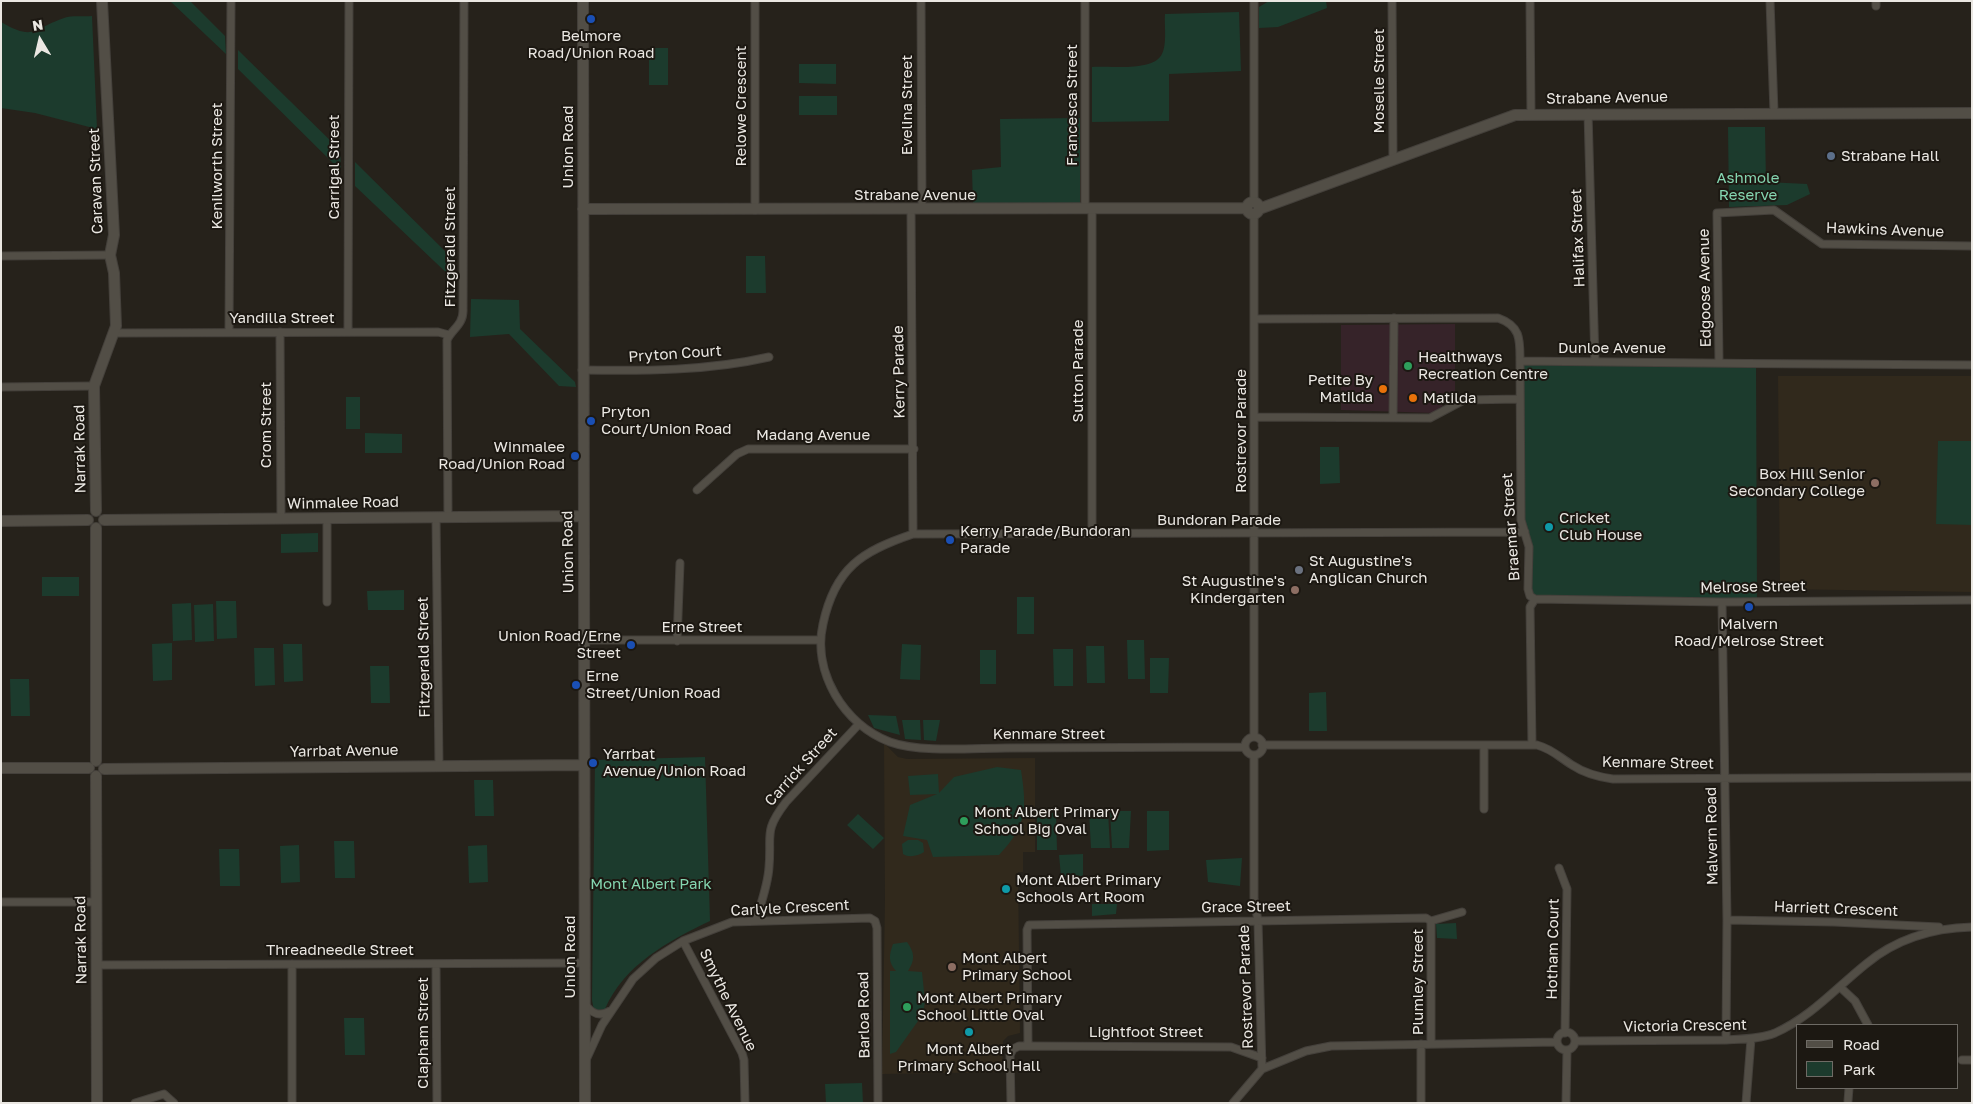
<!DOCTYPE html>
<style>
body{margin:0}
#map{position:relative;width:1973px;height:1104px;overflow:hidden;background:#26221b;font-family:"Golos Text",sans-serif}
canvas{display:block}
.frame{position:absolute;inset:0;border:2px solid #eae7e2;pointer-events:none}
.legend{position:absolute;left:1796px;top:1024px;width:162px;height:65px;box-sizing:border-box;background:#1c1812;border:1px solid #6e6b65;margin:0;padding:6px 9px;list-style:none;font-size:15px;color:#eae7e2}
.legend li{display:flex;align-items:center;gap:10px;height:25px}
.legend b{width:25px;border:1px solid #6e6b65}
.north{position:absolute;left:15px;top:15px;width:50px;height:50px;-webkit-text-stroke:4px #1c1812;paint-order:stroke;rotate:351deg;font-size:14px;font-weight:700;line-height:20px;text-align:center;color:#eae7e2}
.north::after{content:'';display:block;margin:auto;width:18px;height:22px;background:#eae7e2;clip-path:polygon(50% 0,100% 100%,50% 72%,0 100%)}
</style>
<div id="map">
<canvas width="1973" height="1104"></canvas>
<div class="frame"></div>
<ul class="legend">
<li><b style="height:6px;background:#524e46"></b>Road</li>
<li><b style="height:14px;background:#1c3b2d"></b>Park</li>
</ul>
<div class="north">N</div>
</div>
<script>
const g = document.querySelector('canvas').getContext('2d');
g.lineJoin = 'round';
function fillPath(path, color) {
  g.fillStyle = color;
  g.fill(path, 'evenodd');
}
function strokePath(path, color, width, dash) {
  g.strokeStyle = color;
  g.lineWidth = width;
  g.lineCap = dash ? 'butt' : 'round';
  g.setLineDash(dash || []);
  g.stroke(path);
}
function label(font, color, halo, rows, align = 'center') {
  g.font = font + ' "Golos Text",sans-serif';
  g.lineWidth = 4;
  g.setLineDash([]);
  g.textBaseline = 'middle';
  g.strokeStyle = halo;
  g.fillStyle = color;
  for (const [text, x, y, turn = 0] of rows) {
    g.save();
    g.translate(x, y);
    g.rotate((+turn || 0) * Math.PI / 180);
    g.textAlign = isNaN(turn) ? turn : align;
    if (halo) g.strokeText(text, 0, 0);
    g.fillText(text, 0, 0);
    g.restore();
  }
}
fillPath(new Path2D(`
 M1455,324V393L1435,413L1341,410V325Z`), '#362329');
fillPath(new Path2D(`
 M1778,376H1972V592L1780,589Z
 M884,743L898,757L907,759L1035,758V852H1023V872H1018L1020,1033L1008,1036L1003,1041L1002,1072L882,1074L885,900Z`), '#31291c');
fillPath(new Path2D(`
 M170,1H190L225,36L226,54Z
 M1269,1H1326L1327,8L1278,27L1259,28V7Z
 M1239,12L1241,71L1169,74V121L1092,122V67C1109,66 1149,71 1160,57C1168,48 1164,25 1165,14Z
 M92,16L97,129L35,113L1,108V22C35,42 34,28 64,18C72,15 84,17 92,16Z
 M649,48H668V85H649Z
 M238,50L340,150L341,171L238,69Z
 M799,64H836V84L799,83Z
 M799,96H837V115H799Z
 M1080,118V204H973L972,170L1001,167L1000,119Z
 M1728,127H1765L1766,182L1807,184L1810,194L1787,205L1729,207Z
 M355,162L453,259L454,280L355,186Z
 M746,256H765L766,293H746Z
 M471,299L519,300L520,329L575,382L576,387L559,386L509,334L470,337Z
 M1520,361L1756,365L1757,600L1530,596L1525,532Z
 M346,397H360V429H346Z
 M365,433L402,434V453H365Z
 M1938,441H1972V525L1936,524Z
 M1320,447H1339L1340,483L1320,484Z
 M318,533V552L281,553V534Z
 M42,577H79V596H42Z
 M404,590V610H368L367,591Z
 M1017,597H1034V634H1017Z
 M216,601H236L237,638L217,639Z
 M191,603L192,640L173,641L172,604Z
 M213,604L214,641L195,642L194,605Z
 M1127,640H1144L1145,679H1128Z
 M172,643V680L153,681L152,644Z
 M283,644H302L303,681L284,682Z
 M902,644L921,645L920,680L900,679Z
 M1086,646H1104L1105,683H1087Z
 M254,648H274L275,685L255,686Z
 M1053,649H1073V686H1054Z
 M980,650H996V684H980Z
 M1150,658H1169L1168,693H1150Z
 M370,666H389L390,703H371Z
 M10,679H29L30,716H11Z
 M1326,692L1327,731H1309V693Z
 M868,715L896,716L900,735L874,728Z
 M902,720H920L921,740L905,739Z
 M923,720H940L936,741L924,740Z
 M705,757L710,921C668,941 624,965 605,1009L594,1011L592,1000L595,760Z
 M997,767L1021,770C1027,810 1027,825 999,855L933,857L927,840L903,836L910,805L937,794L910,795L908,776L938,774L939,793L954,777Z
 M474,780H493L494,816H475Z
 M1108,811L1110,848H1091L1089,812Z
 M1110,811H1131L1129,848H1112Z
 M1147,811H1169V850L1147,851Z
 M1037,813H1056L1057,850H1037Z
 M858,814L884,838L873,849L847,825Z
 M908,840H918L923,843L924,852C918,856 909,858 903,854L902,844Z
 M334,841H354L355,878H335Z
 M299,845L300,882L281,883L280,846Z
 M487,845L488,882L469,883L468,846Z
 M219,849H239L240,886H220Z
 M1083,854V876H1061L1059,855Z
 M1242,858L1240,886L1208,882L1206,860Z
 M1092,904H1117L1116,914L1092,916Z
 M1456,923L1457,939L1437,938L1436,924Z
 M907,942C915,953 915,960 908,971L922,972L925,1001L923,1014L896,1052L890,1054V971H896C888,962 889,955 893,944Z
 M344,1018H364L365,1055H345Z
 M862,1083L863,1103H826L825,1084Z`), '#1c3b2d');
const street = new Path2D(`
 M921,1L922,209
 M1254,1V202
 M1392,1L1393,160
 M1530,1L1531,114
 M1770,1L1774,112
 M1876,1V6
 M1588,113L1595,362
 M911,209L913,534
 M1085,209V1
 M755,210V1
 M1254,215V737
 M1,256L110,255
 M1255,319L1498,318C1521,326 1520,340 1520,361C1671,362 1821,365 1972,365
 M229,331L231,1
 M280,332L281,519
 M348,332L349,1
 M115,333L438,332L449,335
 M1520,361L1521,520L1529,547L1528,589L1530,596L1535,599
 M1719,362L1717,213L1774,210L1822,244L1972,246
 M582,370C644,371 708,371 769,357
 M1,387L94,386
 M1255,417L1430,418L1464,400L1519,399
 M1393,418L1394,318
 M697,490L737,454L748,449H914
 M436,517L439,766
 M448,517L447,340C452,329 463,325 463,311L464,1
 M327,518V602
 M1092,534V209
 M1535,599L1722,602L1972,600
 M1722,602L1727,920L1726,1040
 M584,640H820
 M677,641L680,563
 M1245 746a9 9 0 1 1 18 0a9 9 0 1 1-18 0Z
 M1262,745H1537C1552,749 1559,757 1572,765C1584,773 1598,777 1613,779L1972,777
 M1532,745L1530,607L1535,599
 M1245,747C1166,748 1086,747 1007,748C974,748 920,753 890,742C844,725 812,672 823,624C835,568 862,551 913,534L1525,532
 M1254,755V898L1258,921L1262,1069
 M1484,809V746
 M1559,868L1567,889L1565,1033
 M1,902H95
 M756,920C761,903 768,885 769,867C772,834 763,832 786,802L859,724
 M1727,920L1834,922L1939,927
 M1431,921V1043
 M683,941L742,1053L744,1060L745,1103
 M436,964L437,1103
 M96,965L585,963
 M1840,987L1855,1001L1868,1025
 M585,1004C592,1014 599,1017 610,1011
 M1557 1041a9 9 0 1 1 18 0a9 9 0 1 1-18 0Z
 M1575,1041L1726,1040C1742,1039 1760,1039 1775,1033C1811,1017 1836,988 1866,964C1897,938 1933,928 1972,927
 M1421,1044V1103
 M1028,1045L1027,930L1029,925L1426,918L1431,921L1462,912
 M586,1060L602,1025L633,979L656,958L683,941L732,922L870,918L875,921L877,928L878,1103
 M1962,1060H1972
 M1848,1101L1849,1088
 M135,1103L164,1094L174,1103
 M292,1103V964
 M1011,1103L1010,1055L1013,1049L1019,1046L1231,1047L1262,1058
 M1233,1103L1262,1069L1306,1051L1331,1046L1557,1042
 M1566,1103L1567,1050
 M1746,1103L1751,1039`);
const secondary = new Path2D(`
 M583,1L585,1103
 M1247 208a6 6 0 1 1 12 0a6 6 0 1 1-12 0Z
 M583,209L1247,208
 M1259,209L1515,115L1972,113
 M96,511L94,386L116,326L114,273L110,255L114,235L102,1
 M104,520L582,516
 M1,521L88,520
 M96,761V528
 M1,768H89
 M104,769L584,765
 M96,776L97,1103`);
strokePath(street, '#44403b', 9);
strokePath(secondary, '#44403b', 12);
strokePath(street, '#524e46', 7);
strokePath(secondary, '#524e46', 10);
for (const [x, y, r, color] of [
 [591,19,5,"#1a4fb4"],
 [1831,156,5,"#5c6f8a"],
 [1408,366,5,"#2e9e5b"],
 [1383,389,5,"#e8710a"],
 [1413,398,5,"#e8710a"],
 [591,421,5,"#1a4fb4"],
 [575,456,5,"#1a4fb4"],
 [1875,483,5,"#8d6e63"],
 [1549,527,5,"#0f9aa8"],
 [950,540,5,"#1a4fb4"],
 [1299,570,5,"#6b7280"],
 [1295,590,5,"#8d6e63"],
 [1749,607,5,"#1a4fb4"],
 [631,645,5,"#1a4fb4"],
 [576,685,5,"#1a4fb4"],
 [593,763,5,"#1a4fb4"],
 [964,821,5,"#2e9e5b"],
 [1006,889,5,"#0f9aa8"],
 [952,967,5,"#8d6e63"],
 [907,1007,5,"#2e9e5b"],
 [969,1032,5,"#0f9aa8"]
]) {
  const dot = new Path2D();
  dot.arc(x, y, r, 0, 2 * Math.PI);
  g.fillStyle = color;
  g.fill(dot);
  strokePath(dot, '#1c1812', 2);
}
label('15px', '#eae7e2', '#1c1812', [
 ["Belmore",591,36,"center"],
 ["Road/Union Road",591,53,"center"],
 ["Strabane Hall",1841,156],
 ["Healthways",1418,357],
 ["Recreation Centre",1418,374],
 ["Petite By",1373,380,"right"],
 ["Matilda",1373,397,"right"],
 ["Matilda",1423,398],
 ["Pryton",601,412],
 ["Court/Union Road",601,429],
 ["Winmalee",565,447,"right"],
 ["Road/Union Road",565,464,"right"],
 ["Box Hill Senior",1865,474,"right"],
 ["Secondary College",1865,491,"right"],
 ["Cricket",1559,518],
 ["Club House",1559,535],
 ["Kerry Parade/Bundoran",960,531],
 ["Parade",960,548],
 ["St Augustine's",1309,561],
 ["Anglican Church",1309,578],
 ["St Augustine's",1285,581,"right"],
 ["Kindergarten",1285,598,"right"],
 ["Malvern",1749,624,"center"],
 ["Road/Melrose Street",1749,641,"center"],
 ["Union Road/Erne",621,636,"right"],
 ["Street",621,653,"right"],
 ["Erne",586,676],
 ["Street/Union Road",586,693],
 ["Yarrbat",603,754],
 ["Avenue/Union Road",603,771],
 ["Mont Albert Primary",974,812],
 ["School Big Oval",974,829],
 ["Mont Albert Primary",1016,880],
 ["Schools Art Room",1016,897],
 ["Mont Albert",962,958],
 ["Primary School",962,975],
 ["Mont Albert Primary",917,998],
 ["School Little Oval",917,1015],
 ["Mont Albert",969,1049,"center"],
 ["Primary School Hall",969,1066,"center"]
], 'left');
label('15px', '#eae7e2', '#1c1812', [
 ["Moselle Street",1379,81,-90],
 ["Strabane Avenue",1607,98,-1],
 ["Evelina Street",907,105,-90],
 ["Francesca Street",1072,105,-90],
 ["Relowe Crescent",741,106,-90],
 ["Union Road",568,147,-90],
 ["Kenilworth Street",217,166,-90],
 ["Carrigal Street",334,167,-90],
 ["Caravan Street",96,181,-92],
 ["Strabane Avenue",915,195],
 ["Hawkins Avenue",1885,230,2],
 ["Halifax Street",1578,238,-92],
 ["Fitzgerald Street",450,247,-90],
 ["Edgoose Avenue",1705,288,-91],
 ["Yandilla Street",282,318],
 ["Dunloe Avenue",1612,348],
 ["Pryton Court",675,354,-4],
 ["Sutton Parade",1078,371,-90],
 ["Kerry Parade",899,372,-91],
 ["Crom Street",266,425,-90],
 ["Rostrevor Parade",1241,431,-90],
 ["Madang Avenue",813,435],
 ["Narrak Road",80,449,-91],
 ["Winmalee Road",343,503,-1],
 ["Bundoran Parade",1219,520],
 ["Braemar Street",1511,527,-94],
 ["Union Road",568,552,-91],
 ["Melrose Street",1753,587,-1],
 ["Erne Street",702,627],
 ["Fitzgerald Street",424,657,-91],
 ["Kenmare Street",1049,734],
 ["Yarrbat Avenue",344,751,-1],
 ["Kenmare Street",1658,763,1],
 ["Carrick Street",801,767,-48],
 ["Malvern Road",1712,836,-91],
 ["Grace Street",1246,907,-1],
 ["Carlyle Crescent",790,908,-3],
 ["Harriett Crescent",1836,909,2],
 ["Narrak Road",81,940,-91],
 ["Hotham Court",1553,949,-89],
 ["Threadneedle Street",340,950],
 ["Union Road",570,957,-90],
 ["Plumley Street",1418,982,-90],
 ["Rostrevor Parade",1246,987,-92],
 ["Smythe Avenue",728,1000,64],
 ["Barloa Road",864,1015,-91],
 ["Victoria Crescent",1685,1026,-1],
 ["Lightfoot Street",1146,1032],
 ["Clapham Street",423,1033,-90]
]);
label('15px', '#85d6b1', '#1c1812', [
 ["Ashmole",1748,178],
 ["Reserve",1748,195],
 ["Mont Albert Park",651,884]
]);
</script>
